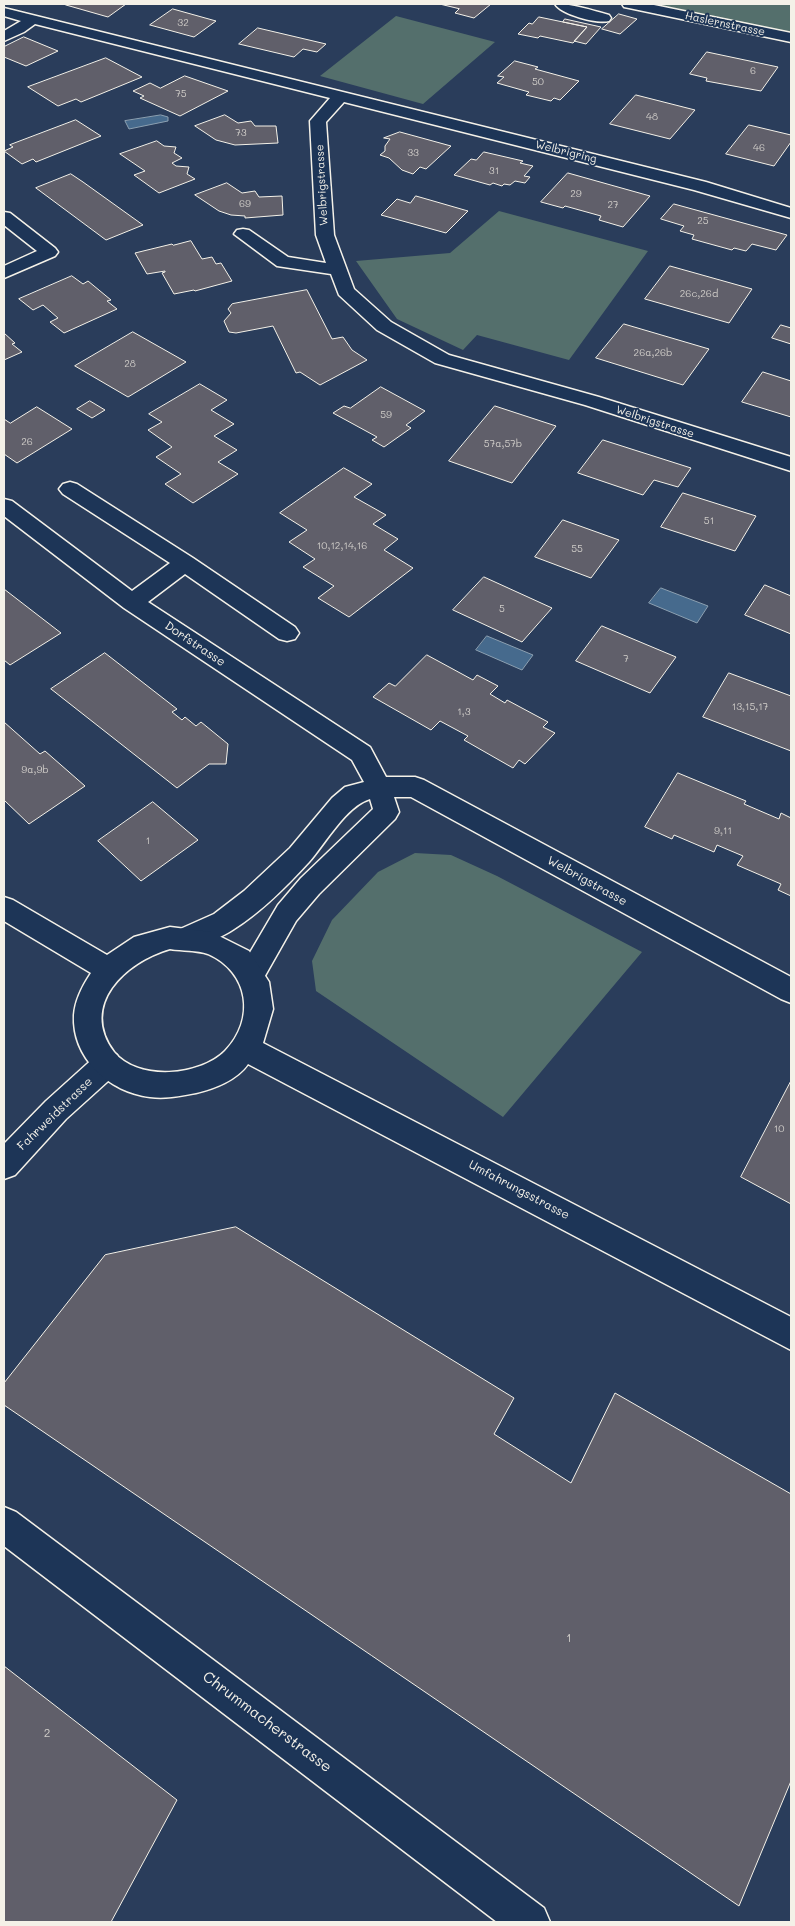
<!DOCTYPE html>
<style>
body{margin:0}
#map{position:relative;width:795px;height:1926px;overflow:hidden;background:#2a3d5b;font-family:Mali,sans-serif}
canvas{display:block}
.frame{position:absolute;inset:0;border:5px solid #f4f1e8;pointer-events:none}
</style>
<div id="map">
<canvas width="795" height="1926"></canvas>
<div class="frame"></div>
</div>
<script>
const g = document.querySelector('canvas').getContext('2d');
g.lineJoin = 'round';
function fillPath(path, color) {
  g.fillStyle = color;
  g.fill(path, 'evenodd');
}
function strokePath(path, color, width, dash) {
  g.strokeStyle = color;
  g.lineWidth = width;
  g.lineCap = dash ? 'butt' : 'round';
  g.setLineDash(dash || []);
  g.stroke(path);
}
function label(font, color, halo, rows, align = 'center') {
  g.font = font + ' Mali,sans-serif';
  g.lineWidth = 4;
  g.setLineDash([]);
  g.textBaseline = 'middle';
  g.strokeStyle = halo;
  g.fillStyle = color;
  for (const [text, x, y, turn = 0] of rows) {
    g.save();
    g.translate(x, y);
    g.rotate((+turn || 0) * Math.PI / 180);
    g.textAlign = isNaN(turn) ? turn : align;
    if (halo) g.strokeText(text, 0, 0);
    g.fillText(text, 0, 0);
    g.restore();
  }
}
fillPath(new Path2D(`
 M650,4H791V36Z
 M396,16L495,42L423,104L320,76Z
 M499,211L648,251L569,360L477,335L463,350L397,319L356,261L450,253Z
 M415,853L451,855L497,876L642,952L503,1117L316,991L312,961L332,920L378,872Z`), '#546f6c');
const water = new Path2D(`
 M161,115L168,117V121L129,129L125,121Z
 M661,588L708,606L697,623L649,603Z
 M487,636L533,655L522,670L476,650Z`);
fillPath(water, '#466a8d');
strokePath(water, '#8ca0b1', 1);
const building = new Path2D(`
 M68,4H126L108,17L66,5Z
 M440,4H491L474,18L455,13L459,9Z
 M173,9L216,21L194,37L150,25Z
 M619,14L637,19L620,34L602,29Z
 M539,17L587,27L573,43L540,36L538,38L518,34L529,23L532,24Z
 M565,19L601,27L586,44L574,41L587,27L563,22Z
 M258,28L326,44L317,52L303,49L294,57L239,44Z
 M24,37L58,51L26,66L4,57V47Z
 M707,52L778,67L761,91L706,81L707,78L690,74Z
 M106,58L142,77L81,102L76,99L58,106L28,87Z
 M515,61L538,67L535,69L579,81L560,100L554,98L551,101L526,95L529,92L497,83L504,77L498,76Z
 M185,76L228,91L180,116L140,98L144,96L133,91L150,83L160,88Z
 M636,95L695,110L670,139L610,124Z
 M225,115L238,123L251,121L255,126H276L278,143L235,145L216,140L195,126Z
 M76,120L101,136L36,162L33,159L22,164L4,151L13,147L10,145Z
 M749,125L791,135V142L774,166L726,154Z
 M400,132L451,146L426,169L420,167L413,174L402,170L389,158L380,155L385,151V146L390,139L384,138Z
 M157,141L164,146L176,147L174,153L182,158L172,163L176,166L189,167L187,174L195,179L159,193L134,175L145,171L120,154Z
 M484,152L523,161L520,163L533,166L524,176L530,177L525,183L515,181L510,185L504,184L502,186L493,183L490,185L454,175L471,159L476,160Z
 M568,173L650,196L623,227L599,220L601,216L565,206L563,208L541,202Z
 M71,174L83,182L143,225L106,240L36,188Z
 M227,183L242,193L255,191L259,197L282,196L283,215L245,218V216L231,215L219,211L195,195Z
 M416,196L468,211L446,233L381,215L397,199L410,203Z
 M674,204L787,235L776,250L752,244L746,251L734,248L732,250L692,239L694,235L680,231L684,226L661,219Z
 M191,241L202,259L212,257L216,264L221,263L232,281L195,291L194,290L174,294L162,273L165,272V271L147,274L135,253L172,244L173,245Z
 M670,266L752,289L729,323L645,299Z
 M72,276L83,284L88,281L111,300L107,301L117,309L64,333L50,322L58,318L43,305L33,310L19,299Z
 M307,290L332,339L343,337L352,350L367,360L320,385L300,372L296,373L273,326L236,333L229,332L224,321L231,313L228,309L232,304Z
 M624,324L709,349L683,385L596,358Z
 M781,325L791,328V344L772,338Z
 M133,332L186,362L128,397L75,366Z
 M4,333L15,343L12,344L22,352L4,360Z
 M763,372L791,381V417L742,402Z
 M200,384L227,400L211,410L234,424L214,436L237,450L218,462L238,474L193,503L165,484L181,474L156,457L172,447L148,430L162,422L149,414Z
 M381,387L425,411L406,425L411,428L384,447L372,440L377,437L333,413L344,406L350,408Z
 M90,401L105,410L92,418L77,409Z
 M495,406L556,426L512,483L449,461Z
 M37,407L72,429L17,463L4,454V419L10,423Z
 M603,440L691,468L678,487L654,480L643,495L578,473Z
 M344,468L372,484L354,497L386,515L373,524L398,539L384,550L413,568L349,617L318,598L334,586L303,567L315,559L289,542L307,530L280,513Z
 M683,493L756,516L735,551L661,527Z
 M563,520L619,540L591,578L535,557Z
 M484,577L552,608L522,642L453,610Z
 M765,585L791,596V634L745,615Z
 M4,589L61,633L10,665L4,660Z
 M602,626L676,657L650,693L576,661Z
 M105,653L177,709L172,712L182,720L185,717L196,726L201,722L228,744L226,764H209L177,788L51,689Z
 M427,655L473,680L477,675L498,686L490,694L505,703L507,700L548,722L543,727L555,733L525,764L519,760L513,768L464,740L468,736L440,721L431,730L373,697L389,683L395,686Z
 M729,673L791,696V751L703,717Z
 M4,722L40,754L45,751L85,786L29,824L4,800Z
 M678,773L746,801L744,804L779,819L781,813L791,818V896L778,890L781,884L737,865L743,856L717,845L714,852L674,835L672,839L645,827Z
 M153,802L198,840L141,881L98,841Z
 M791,1081V1204L741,1177Z
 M236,1227L514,1398L494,1434L571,1483L615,1393L791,1494V1781L739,1906L4,1405V1383L105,1255Z
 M4,1666L177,1800L111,1922H4Z`);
fillPath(building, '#605f6a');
strokePath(building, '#f4f1e8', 1);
const minor = new Path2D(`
 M555,4C574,4 591,10 609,15L611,18L609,21C597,24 562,15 555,4Z
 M622,4H649L791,33V42L629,8L624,7Z
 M4,8L706,182L791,208V218L694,190L344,102L326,122L334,235L354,289L391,322L449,355L599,397L791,457V471L585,405L435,363L377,330L339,295L331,274L277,266L234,234L237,230L243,229L249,230L288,257L326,263L316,235L310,121L330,98L35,24L24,32L4,41V31L21,21L4,16Z
 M4,212L10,213L55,248L58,252L55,256L4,278V266L37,251L4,225Z
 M70,482L77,484L193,558L295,627L299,633L295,639L287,641L279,639L185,574L148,602L370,747L386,777H415L424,780L791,977V1003L781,999L411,797H394L399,812L395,819L319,894L296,921L262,981L252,985L242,981L238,973L278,905L301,878L373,809L370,799C346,806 325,844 309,862C287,886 261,912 234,929C221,938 203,944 188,949L178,946L174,938L178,930L214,914L244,891L290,848L332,798L345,787L364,782L352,760L124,608L4,516V499L12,501L132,591L170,563L63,494L59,489L63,484Z
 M107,1051L117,1055L121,1064L117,1073L66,1119L15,1175L4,1179V1144L46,1101L97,1055Z
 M4,1507L16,1512L544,1908L550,1922H497L4,1546Z`);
const major = new Path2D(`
 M4,897L13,900L107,955L134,937L170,927L211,932L249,951L269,982L273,1009L263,1043L791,1317V1350L248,1064C237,1080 214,1089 196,1093C180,1096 166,1099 150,1097C109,1092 72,1058 74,1015C75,1000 83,985 91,973L4,921ZM170,949C182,951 197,950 208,954C249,972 256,1019 225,1051C200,1076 138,1082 114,1052C79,1005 125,962 170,949Z`);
strokePath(minor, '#f4f1e8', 3);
strokePath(major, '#f4f1e8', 3);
fillPath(minor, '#1d3557');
fillPath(major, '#1d3557');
label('10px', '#cfccc8', null, [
 ["32",183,23],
 ["6",753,71],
 ["50",538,82],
 ["75",181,94],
 ["48",652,117],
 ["73",241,133],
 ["46",759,148],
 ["33",413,153],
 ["31",494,171],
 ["29",576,194],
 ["69",245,204],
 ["27",613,205],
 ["25",703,221],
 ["26c,26d",699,294],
 ["26a,26b",653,353],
 ["28",130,364],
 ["59",386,415],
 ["26",27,442],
 ["57a,57b",503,444],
 ["51",709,521],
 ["10,12,14,16",342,546],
 ["55",577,549],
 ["5",502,609],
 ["7",626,659],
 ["13,15,17",750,707],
 ["1,3",464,712],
 ["9a,9b",35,770],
 ["9,11",723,831],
 ["1",148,841],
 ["10",779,1129]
]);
label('11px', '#f4f1e8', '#1d3557', [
 ["Haslernstrasse",725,24,12],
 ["Welbrigring",566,152,14],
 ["Welbrigstrasse",322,185,-93],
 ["Welbrigstrasse",655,422,18]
]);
label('12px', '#f4f1e8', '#1d3557', [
 ["Dorfstrasse",195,644,34],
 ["Welbrigstrasse",587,881,29],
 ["Fahrweidstrasse",55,1114,-44],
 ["Umfahrungsstrasse",519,1190,28]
]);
label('12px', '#cfccc8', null, [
 ["1",569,1638],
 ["2",47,1733]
]);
label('15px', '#f4f1e8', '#1d3557', [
 ["Chrummacherstrasse",267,1722,37]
]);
</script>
